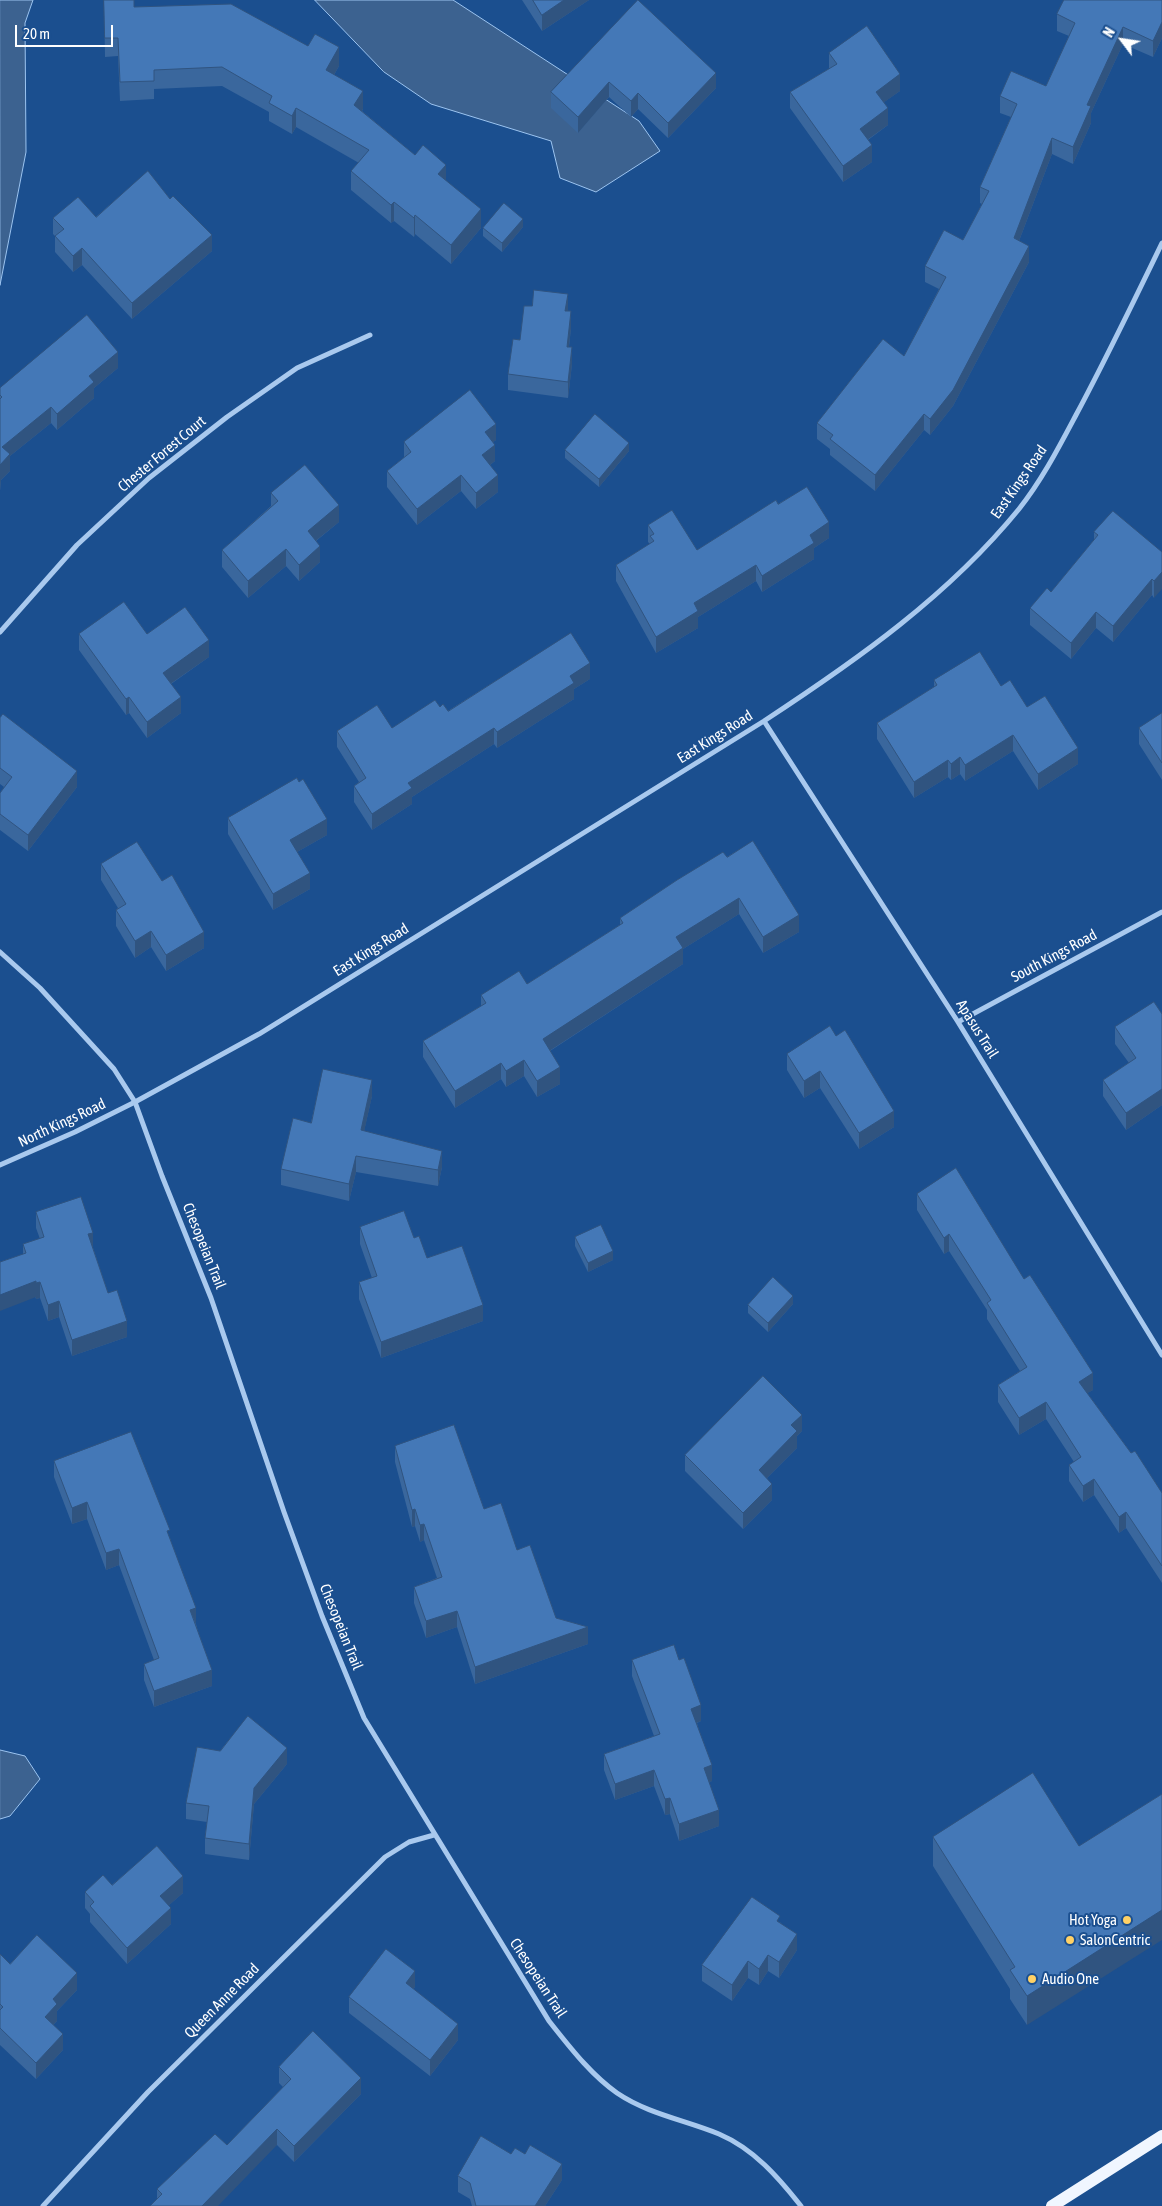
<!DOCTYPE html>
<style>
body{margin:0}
#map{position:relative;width:1162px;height:2206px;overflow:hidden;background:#1b4f8f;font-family:"Asap Condensed",sans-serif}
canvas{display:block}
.north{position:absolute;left:1097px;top:15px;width:50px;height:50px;-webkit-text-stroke:4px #1b4f8f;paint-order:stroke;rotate:301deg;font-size:14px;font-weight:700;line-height:20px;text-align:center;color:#fff}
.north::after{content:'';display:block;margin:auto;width:18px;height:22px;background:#fff;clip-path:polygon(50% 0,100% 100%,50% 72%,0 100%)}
.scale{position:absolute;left:15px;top:25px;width:98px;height:22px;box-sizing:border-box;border:2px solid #fff;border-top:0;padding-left:6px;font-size:15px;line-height:18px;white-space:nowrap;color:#fff;-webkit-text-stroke:4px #1b4f8f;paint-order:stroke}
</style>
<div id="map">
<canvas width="1162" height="2206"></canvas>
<div class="north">N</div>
<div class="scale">20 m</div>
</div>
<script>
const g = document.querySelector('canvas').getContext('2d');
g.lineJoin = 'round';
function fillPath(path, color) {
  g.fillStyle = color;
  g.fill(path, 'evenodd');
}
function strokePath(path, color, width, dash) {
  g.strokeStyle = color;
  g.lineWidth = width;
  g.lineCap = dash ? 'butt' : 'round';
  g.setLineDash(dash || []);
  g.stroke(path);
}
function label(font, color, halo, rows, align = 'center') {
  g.font = font + ' "Asap Condensed",sans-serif';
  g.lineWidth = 4;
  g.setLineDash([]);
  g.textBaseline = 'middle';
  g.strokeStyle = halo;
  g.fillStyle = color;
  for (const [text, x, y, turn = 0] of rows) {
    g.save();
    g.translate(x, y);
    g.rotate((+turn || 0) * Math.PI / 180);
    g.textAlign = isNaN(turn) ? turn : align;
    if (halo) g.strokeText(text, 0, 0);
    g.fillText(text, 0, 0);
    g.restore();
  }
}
const water = new Path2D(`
 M0,0H33L25,23L26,152L0,285Z
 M315,0H453L639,121L660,151L596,192L560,178L551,141L431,104L384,72Z
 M0,1750L25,1756L40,1779L10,1816L0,1819Z`);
fillPath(water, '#3c6290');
strokePath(water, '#9cc4f0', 1);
strokePath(new Path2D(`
 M0,632L77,545L149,478L227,417L297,368L370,335
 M764,721L958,1022L1162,1355
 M0,952L40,988L114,1069L135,1102L162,1176L211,1298L284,1512L322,1616L364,1718L549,2021C569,2046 590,2074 617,2093C648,2114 685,2120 719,2134C754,2149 778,2177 801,2206
 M958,1022L1162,912
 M0,1165L75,1132L135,1102L259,1034L764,721C857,660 948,596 1019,509C1042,480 1059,447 1076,415C1106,359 1134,301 1162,243
 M43,2206L148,2092L385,1857L409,1842L434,1835`), '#a9c9ee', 5);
strokePath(new Path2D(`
 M1052,2206L1162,2136`), '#f0f6ff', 12);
fillPath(new Path2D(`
 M104,0L134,7L339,66L334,75L363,109L362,111L446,181L481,228L451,264L415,234L414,237L394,221L391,223L351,190V171L359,163L296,127L292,134L269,121V112L222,86L154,89V99L120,101L118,56L105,57Z
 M522,0H589L542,31Z
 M638,0L716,88L668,138L638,109L631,117L609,97L578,133L551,108V92Z
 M1162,0V38L1153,57L1123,44L1091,113V123L1073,164L1052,154L1019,241L1029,262L953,406L930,435L924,430L875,491L830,455V449L817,439V423L904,356L939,289L925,282V266L963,240L982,204L980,203V187L1011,117L1000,113V96L1046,86L1069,36L1057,31V14Z
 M829,53L900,91L884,102L888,125L868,140L872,162L843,182L790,108V92L829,69Z
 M96,217L212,251L132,319L82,265L73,272L55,252V236L53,234V218Z
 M523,227L502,252L483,236V228Z
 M568,311L571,328L569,347L572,364L568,398L508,390V374L520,340Z
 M118,368L94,388V398L57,430L51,423L10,456V471L1,480L0,491V388Z
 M496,440L493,442L495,461L490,465L498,492L476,509L461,491L417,525L387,487V471L404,458V442Z
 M565,450L629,451L599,487L565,458Z
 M271,493L339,522L316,541L320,562L299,581L286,566L248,598L222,567V550L271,506Z
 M778,504L829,538L814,548V559L762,592L756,581L698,617V628L656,653L616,581V565L650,544L648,542V525L697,550Z
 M1094,532L1162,552L1154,598L1152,595L1113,642L1096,628L1071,659L1030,625V608L1051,592L1094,540Z
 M79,634H147L209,657L171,684L181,713L147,738L129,713L126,715L79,650Z
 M590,679L574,689V699L497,748L494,744L412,797V804L372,830L354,802V786L359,782L337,747V731L392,728L440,707L448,711Z
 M934,680L1001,686L1027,707L1078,764L1038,790L1013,751L965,781L960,774L951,780L948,777L914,798L877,739V723L934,687Z
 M1162,713V780L1139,744V728Z
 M0,718L77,787L28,851L0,830V793L4,787L0,784Z
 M299,782L327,835L297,852L310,889L273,910L228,834V818Z
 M727,857L799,932L763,953L739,914L683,949V964L550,1051L560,1084L537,1097L524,1076L506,1087L501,1079L455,1108L423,1057V1041L481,1006V995L527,984L620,925V918Z
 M101,864L204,948L166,971L151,947L135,958L116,926V910L118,908L101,880Z
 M1162,1014V1105L1126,1130L1103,1096V1080L1129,1063L1115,1044V1027Z
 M836,1036L894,1127L859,1149L820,1088L804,1098L787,1070V1054Z
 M372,1096L364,1131L442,1167L438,1186L356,1172L349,1201L281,1185V1169L311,1123Z
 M917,1194L1093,1390L1087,1393L1131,1453L1162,1493V1583L1126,1528L1119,1533L1094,1495L1083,1502L1069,1481V1465L1074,1462L1046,1419L1019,1435L998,1402V1385L1020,1371L987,1319V1310L949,1251L944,1254L917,1210Z
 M36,1212L93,1248L108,1293L127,1337L72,1356L59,1317L48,1321L40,1298L36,1299L23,1254V1244L40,1239L36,1228Z
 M360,1227L414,1238L427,1258L483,1321L381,1358L359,1299V1282L372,1278L360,1244Z
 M575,1237L613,1260L588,1272L575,1246Z
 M793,1304L768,1332L748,1313V1305Z
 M802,1431L797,1436V1448L767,1478L772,1500L743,1529L685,1471V1455Z
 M395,1446L484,1509L517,1550L556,1618L588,1644L475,1684L457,1627L426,1638L414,1603V1587L437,1578L424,1540L420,1542L415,1526L412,1527L395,1462Z
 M54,1461L170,1538L196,1624L212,1686L154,1707L144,1680V1664L154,1660L119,1565L106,1570L87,1519L72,1524L54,1477Z
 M632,1660L701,1721L697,1723L712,1781L709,1782L719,1826L679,1841L670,1814L665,1815L654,1786L615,1800L604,1770V1754L654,1736L632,1676Z
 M287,1764L254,1804L249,1860L205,1854V1838L207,1822L186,1819V1803Z
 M1033,1773L1027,2025L1010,1999V1989L933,1866V1837Z
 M112,1885L183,1893L169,1905L171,1924L127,1964L90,1922V1914L85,1908V1892Z
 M780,1922L797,1950L779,1978L768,1971L759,1985L748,1978L732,2001L702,1981V1965Z
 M0,1954L10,1964L77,1990L57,2011V2021L53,2025L63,2050L36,2079L0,2045Z
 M415,1987L413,1989L458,2040L430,2076L349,2013V1997Z
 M279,2067L361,2094L294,2162L277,2145L157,2199V2189L227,2145L283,2087L279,2083Z
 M511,2154L562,2180L545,2206H472L470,2199L458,2192V2176Z`), '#3a679d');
fillPath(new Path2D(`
 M564,0H589L542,31V15Z
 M1162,22V38L1153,57V41Z
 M1123,27V44L1091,113V123L1073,164V147L1087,105Z
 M339,47V66L326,89V70Z
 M716,73V88L668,138V123Z
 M900,74V91L876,108V92Z
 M609,82V97L578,133V117Z
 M363,91V109L354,124V105Z
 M638,93V109L631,117V101Z
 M296,108V127L292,134V116Z
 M888,108V125L860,145V129Z
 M1052,138V154L1014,254V238Z
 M872,145V162L843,182V166Z
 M446,165V183L438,174Z
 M394,202V221L391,223V205Z
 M481,209V228L451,264V245Z
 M415,215V234L414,237V218Z
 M523,219V227L502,252V243Z
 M212,235V251L132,319V303Z
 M1029,246V262L953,406L930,435V419Z
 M82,248V265L73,272V256Z
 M568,294V311H565Z
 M571,311V328L567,363V347Z
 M572,347V364L568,398V382Z
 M118,352V368L94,388V398L57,430V414L89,376Z
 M51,407V423L10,456V471L1,480L0,491V465L2,447Z
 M924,414V430L875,491V475Z
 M496,424V440L485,448V432Z
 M629,443V451L599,487V479Z
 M495,445V461L482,471V455Z
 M461,475V491L417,525V509Z
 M498,475V492L476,509V493Z
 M339,505V522L308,547V531Z
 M829,522V538L814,548V559L762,592V576L810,535Z
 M320,546V562L299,581V565Z
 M286,549V566L248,598V581Z
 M756,565V581L698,617V628L656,653V637L694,603Z
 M1162,572V589L1154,598V581Z
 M1152,579V595L1113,642V626Z
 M1096,612V628L1071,659V643Z
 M209,640V657L163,689V673Z
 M590,663V679L574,689V699L497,748V732L570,676Z
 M129,697V713L126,715V699Z
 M181,697V713L147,738V722Z
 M494,728V744L412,797V804L372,830V814L408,783Z
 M1013,735V751L965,781V765Z
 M1078,748V764L1038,790V774Z
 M960,757V774L951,780V764Z
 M948,760V777L914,798V782Z
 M77,771V787L28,851V835Z
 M327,819V835L290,856V840Z
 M310,873V889L273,910V894Z
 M739,898V914L683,949V964L543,1055V1039L676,937Z
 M799,915V932L763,953V937Z
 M151,931V947L135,958V941Z
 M204,932V948L166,971V955Z
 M524,1060V1076L506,1087V1071Z
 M501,1063V1079L455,1108V1091Z
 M560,1067V1084L537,1097V1081Z
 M820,1071V1088L804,1098V1081Z
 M372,1080V1096L361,1146V1130Z
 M1162,1089V1105L1126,1130V1113Z
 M894,1111V1127L859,1149V1133Z
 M442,1151V1167L438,1186V1170Z
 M356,1156V1172L349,1201V1184Z
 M93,1233V1249L88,1234Z
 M949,1234V1251L944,1254V1238Z
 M613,1251V1260L588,1272V1263Z
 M36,1281V1297L0,1311V1295Z
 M40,1282V1298L36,1299V1283Z
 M793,1296V1304L768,1332V1323Z
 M59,1301V1317L48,1321V1305Z
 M483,1305V1321L381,1358V1342Z
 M127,1321V1337L72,1356V1340Z
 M1093,1373V1390L1079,1398V1382Z
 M1046,1402V1419L1019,1435V1418Z
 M802,1415V1431L797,1436V1448L759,1486V1470L791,1425Z
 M1094,1479V1495L1083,1502V1486Z
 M772,1484V1500L743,1529V1513Z
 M87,1502V1519L72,1524V1508Z
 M415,1509V1526L412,1527V1510Z
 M1126,1512V1528L1119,1533V1517Z
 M424,1524V1540L420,1542V1525Z
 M119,1549V1565L106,1570V1553Z
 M196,1608V1624L190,1610Z
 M457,1611V1627L426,1638V1621Z
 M588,1627V1644L475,1684V1667Z
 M212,1670V1686L154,1707V1691Z
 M701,1705V1721L691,1725V1709Z
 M287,1748V1764L254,1804L249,1860V1844L254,1788Z
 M712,1765V1781L704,1784V1768Z
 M654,1770V1786L615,1800V1784Z
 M670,1798V1814L665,1815V1799Z
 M719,1810V1826L679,1841V1824Z
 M183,1876V1893L160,1913V1896Z
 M171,1908V1924L127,1964V1948Z
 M1162,1910V1940L1027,2025V1996Z
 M797,1934V1950L779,1978V1962Z
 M768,1955V1971L759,1985V1969Z
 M748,1961V1978L732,2001V1985Z
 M415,1971V1987L406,2000V1983Z
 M77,1973V1990L57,2011V2021L45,2033V2017L53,1999Z
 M458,2024V2040L430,2076V2060Z
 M63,2034V2050L36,2079V2063Z
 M361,2078V2094L294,2162V2146Z
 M277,2129V2145L218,2206H202Z
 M562,2164V2180L545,2206H535Z`), '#305480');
const building = new Path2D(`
 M104,0H134V7L231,4L308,46L315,34L339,47L326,70L363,91L354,105L415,155L423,145L446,165L438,174L481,209L451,245L415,215L414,218L394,202L391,205L351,171L369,150L296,108L292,116L269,103L272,96L222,67L154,70V81L120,82L118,38H105Z
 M533,0H564L542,15Z
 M638,0L716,73L668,123L638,93L631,101L609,82L578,117L551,92Z
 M1064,0H1162V22L1153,41L1123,27L1087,105L1091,106L1073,147L1052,138L1014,238L1029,246L953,390L930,419L924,414L875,475L830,439L833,435L817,423L883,339L904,356L946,277L925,266L944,230L963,240L989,191L980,187L1017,104L1000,96L1011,71L1046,86L1075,23L1057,14Z
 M867,26L900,74L876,92L888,108L860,129L872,145L843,166L790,92L837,64L829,53Z
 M148,171L170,199L173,196L212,235L132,303L82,248L73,256L55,236L64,229L53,218L78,197L96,217Z
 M504,203L523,219L502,243L483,228Z
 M534,290L568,294L565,311H571L567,347H572L568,382L508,374L513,339L520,340L524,306H532Z
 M87,315L118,352L89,376L94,382L57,414L51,407L2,447L10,454L0,465V399L2,397L0,395V388Z
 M470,390L496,424L485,432L495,445L482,455L498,475L476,493L461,475L417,509L387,471L411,452L404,442Z
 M595,414L629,443L599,479L565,450Z
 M305,465L339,505L308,531L320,546L299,565L286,549L248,581L222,550L278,501L271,493Z
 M807,487L829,522L810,535L814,543L762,576L756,565L694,603L698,611L656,637L616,565L654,541L650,536L654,534L648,525L672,510L697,550L776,500L778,504Z
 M1113,511L1162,552V572L1154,581L1152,579L1113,626L1096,612L1071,643L1030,608L1047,588L1051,592L1098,535L1094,532Z
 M124,602L147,634L185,607L209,640L163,673L181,697L147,722L129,697L126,699L79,634Z
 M571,633L590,663L570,676L574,683L497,732L494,728L408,783L412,788L372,814L354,786L366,778L337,731L377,705L392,728L435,700L440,707L443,704L448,711Z
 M980,652L1001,686L1010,680L1027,707L1045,696L1078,748L1038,774L1013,735L965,765L960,757L951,764L948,760L914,782L877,723L937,685L934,680Z
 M1162,713V763L1139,728Z
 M3,714L77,771L28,835L0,814V793L12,777L0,768V718Z
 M297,778L299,782L303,779L327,819L290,840L310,873L273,894L228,818Z
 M753,841L799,915L763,937L739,898L676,937L683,948L543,1039L560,1067L537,1081L524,1060L506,1071L501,1063L455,1091L423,1041L486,1003L481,995L519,971L527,984L623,923L620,918L677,880L723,852L727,857Z
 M137,842L162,881L172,875L204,932L166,955L151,931L135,941L116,910L126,904L101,864Z
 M1154,1002L1162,1014V1089L1126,1113L1103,1080L1136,1058L1115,1027Z
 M830,1026L836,1036L845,1030L894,1111L859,1133L820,1071L804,1081L787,1054Z
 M323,1069L372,1080L361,1130L442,1151L438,1170L356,1156L349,1184L281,1169L293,1118L311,1123Z
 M956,1168L1024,1279L1030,1275L1093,1373L1079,1382L1131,1453L1135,1451L1162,1493V1566L1126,1512L1119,1517L1094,1479L1083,1486L1069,1465L1081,1457L1046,1402L1019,1418L998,1385L1027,1367L987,1303L991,1300L949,1234L944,1238L917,1194Z
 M81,1197L93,1233L88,1234L108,1293L117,1290L127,1321L72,1340L59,1301L48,1305L40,1282L36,1283V1281L0,1295V1262L26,1253L23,1244L44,1237L36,1212Z
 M404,1211L414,1238L419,1236L427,1258L462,1246L483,1305L381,1342L359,1282L377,1276L360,1227Z
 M601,1225L613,1251L588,1263L575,1237Z
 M773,1277L793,1296L768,1323L748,1305Z
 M763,1376L802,1415L791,1425L797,1431L759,1470L772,1484L743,1513L685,1455Z
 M454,1425L484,1509L501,1503L517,1550L530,1545L556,1618L588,1627L475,1667L457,1611L426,1621L414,1587L442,1577L424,1524L420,1525L415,1509L412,1510L395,1446Z
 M131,1432L170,1530L167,1531L196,1608L190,1610L212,1670L154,1691L144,1664L159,1658L119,1549L106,1553L87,1502L72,1508L54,1461Z
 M674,1645L679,1660L684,1658L701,1705L691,1709L712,1765L704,1768L719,1810L679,1824L670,1798L665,1799L654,1770L615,1784L604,1754L660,1734L632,1660Z
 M248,1716L287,1748L254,1788L249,1844L205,1838L209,1806L186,1803L197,1747L220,1751Z
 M1033,1773L1079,1846L1162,1794V1910L1027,1996L1010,1970L1015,1967L933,1837Z
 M157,1846L183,1876L160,1896L171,1908L127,1948L90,1906L94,1902L85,1892L103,1875L112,1885Z
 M752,1897L780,1916L777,1921L797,1934L779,1962L768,1955L759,1969L748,1961L732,1985L702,1965Z
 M37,1935L77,1973L53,1999L57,2004L45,2017L63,2034L36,2063L0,2028V2010L3,2007L0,2004V1954L10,1964Z
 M386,1949L415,1971L406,1983L458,2024L430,2060L349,1997Z
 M313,2031L361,2078L294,2146L277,2129L202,2206H150L162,2194L157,2189L215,2134L227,2145L291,2079L279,2067Z
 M481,2136L511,2154L515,2148L525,2154L530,2145L562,2164L535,2206H476L470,2183L458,2176Z`);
fillPath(building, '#4478b7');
strokePath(building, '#305480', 1);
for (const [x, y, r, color] of [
 [1127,1920,5,"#ffd166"],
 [1070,1940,5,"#ffd166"],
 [1032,1979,5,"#ffd166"]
]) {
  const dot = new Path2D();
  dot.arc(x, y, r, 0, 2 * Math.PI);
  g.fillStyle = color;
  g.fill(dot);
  strokePath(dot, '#1b4f8f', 2);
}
label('15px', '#fff', '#1b4f8f', [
 ["Chester Forest Court",162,454,-40],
 ["East Kings Road",1019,482,-55],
 ["East Kings Road",715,737,-32],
 ["East Kings Road",371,950,-32],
 ["South Kings Road",1054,956,-28],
 ["Apasus Trail",977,1029,58],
 ["North Kings Road",62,1123,-25],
 ["Chesopeian Trail",204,1246,68],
 ["Chesopeian Trail",341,1627,68],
 ["Chesopeian Trail",538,1978,57],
 ["Queen Anne Road",222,2001,-45]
]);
label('15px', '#fff', '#1b4f8f', [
 ["Hot Yoga",1117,1920,"right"],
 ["SalonCentric",1080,1940],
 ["Audio One",1042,1979]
], 'left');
</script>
